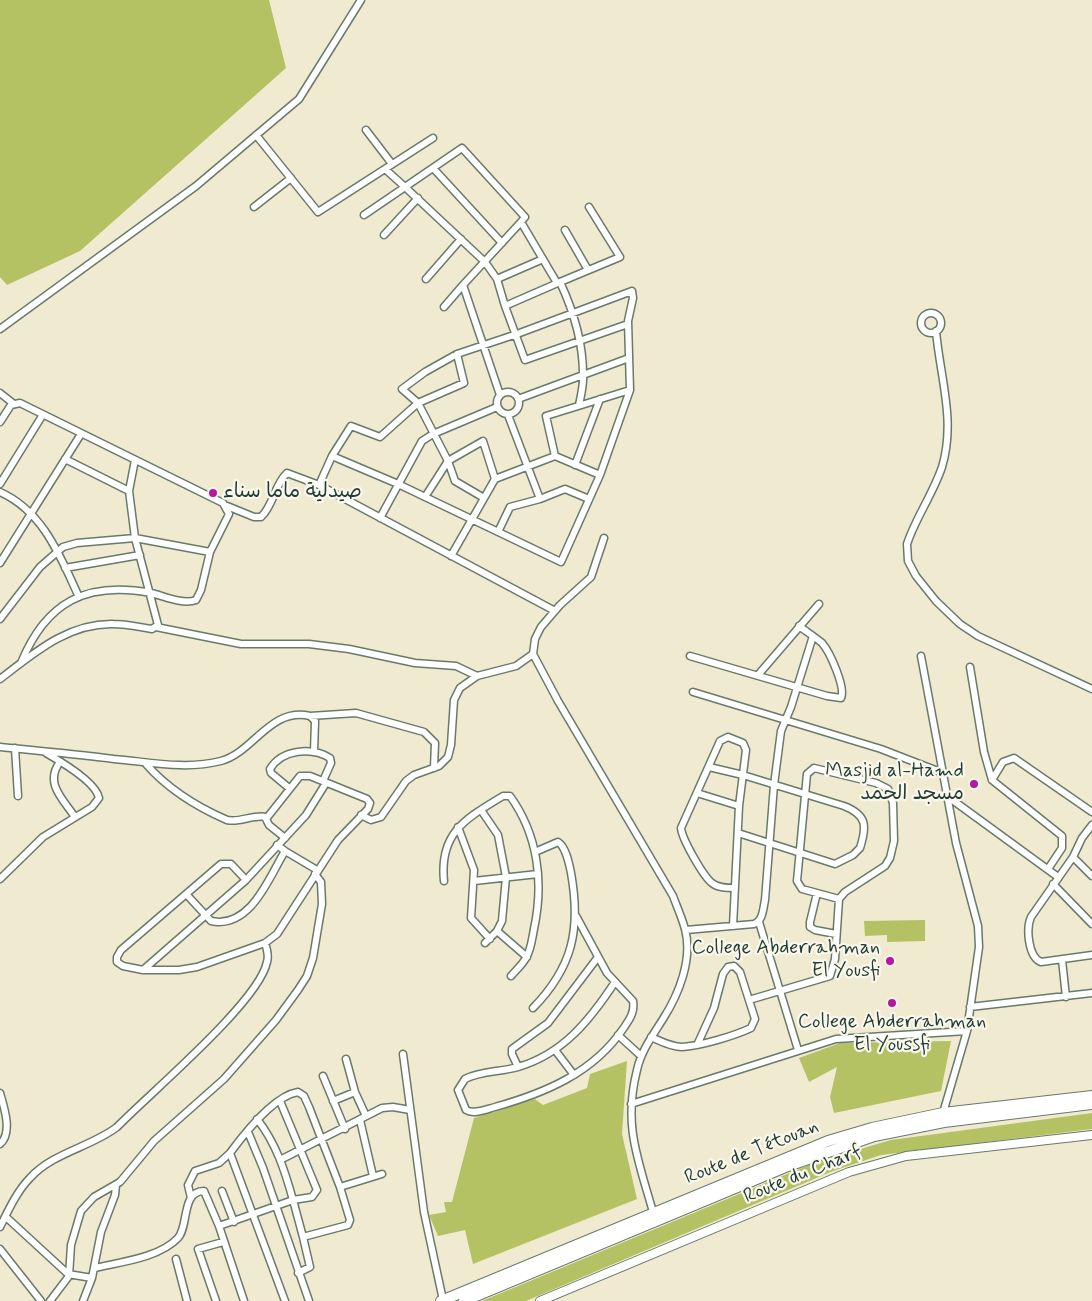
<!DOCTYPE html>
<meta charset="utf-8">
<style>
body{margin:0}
canvas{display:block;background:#f0ead0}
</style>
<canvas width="1092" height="1301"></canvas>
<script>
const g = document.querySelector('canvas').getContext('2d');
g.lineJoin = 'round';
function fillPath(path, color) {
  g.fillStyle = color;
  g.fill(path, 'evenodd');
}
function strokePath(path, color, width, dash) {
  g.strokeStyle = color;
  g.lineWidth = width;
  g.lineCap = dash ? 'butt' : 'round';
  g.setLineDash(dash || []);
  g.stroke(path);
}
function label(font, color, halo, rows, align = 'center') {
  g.font = font + ' Mynerve,"Playpen Sans Arabic",sans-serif';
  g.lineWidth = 4.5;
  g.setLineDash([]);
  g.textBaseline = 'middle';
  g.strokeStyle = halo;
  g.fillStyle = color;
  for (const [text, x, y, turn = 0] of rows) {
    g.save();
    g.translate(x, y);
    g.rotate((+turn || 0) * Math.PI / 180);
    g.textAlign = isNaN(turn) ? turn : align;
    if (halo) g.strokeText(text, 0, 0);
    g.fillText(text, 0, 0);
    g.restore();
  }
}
fillPath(new Path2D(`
 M0,0H269L286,68L80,251L7,285L0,277Z
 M925,920V941L887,942V935L865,936L864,921Z
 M951,1041L941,1091L834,1113L830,1097L837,1067L809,1082L799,1058L840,1043Z
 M627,1061L622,1134L637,1199L473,1264L465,1230L438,1236L429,1215L446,1212L444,1202H452L474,1118L535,1099L543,1105L587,1088L590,1074Z
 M1092,1113V1129L881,1155L833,1171L526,1301H482L816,1162L891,1140Z`), '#b5c264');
const minor = new Path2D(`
 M366,130L392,164
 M256,135L318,212L433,138
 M433,168L502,243
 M254,207L291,178
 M364,215L405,187L385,169
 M565,230L588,270
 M384,235L418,198
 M426,279L461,239
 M497,279L485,262L405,187L462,148L525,217L521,222
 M560,282L620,257L589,207
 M505,306L497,279L543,259
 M444,307L463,285
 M921 323a10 10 0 1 1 20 0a10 10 0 1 1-20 0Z
 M0,329L196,186L299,99L361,0
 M936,331C940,377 956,421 942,467C933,494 916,517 907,544L908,561L916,576L936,601L960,624L978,636L1092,689
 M497 403a11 11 0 1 1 22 0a11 11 0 1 1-22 0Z
 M0,393L14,404
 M500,395L463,285L521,222L557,283
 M518,399L629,358
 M579,405C581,395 584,384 583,374C583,342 573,310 560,282L505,306L525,360L628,324
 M508,415L540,499
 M0,422L11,405L20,403L223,503L229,514L210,552L135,538L77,543L63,547L40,567L0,619
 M332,456L351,426L380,437L418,403L464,383L457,354
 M555,456L546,416L630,390
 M65,459L129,491
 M575,465L600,399
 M0,484L42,416
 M319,485L332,456L398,484L561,562L600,475L630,390L628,321L633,298L632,291L517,334L457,354L425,372L402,389L418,403L448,461L455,481L484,498
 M0,492C43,511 60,556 79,597
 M425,497L448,461L483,441L495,479
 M227,506L254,517H261C274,505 274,485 287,473L319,485L555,611
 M380,518L422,441L433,434L497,407
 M498,532L510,507L540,499L565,489L589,499
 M604,538L591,577L560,605L541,627L535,639L533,654L558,701L673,896C677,907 682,918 685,929C693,959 679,994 663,1019C653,1035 641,1051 637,1070C623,1125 638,1159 653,1212
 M451,556L495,479L555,456L600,475
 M0,563L81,434
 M65,568L140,555
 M156,627L241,644H309L349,649L415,663L456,666L477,676
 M690,656L827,696L841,698C846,688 830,652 822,643C815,637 807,632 799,626
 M921,656L956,843L978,926L979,947L967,1031L943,1113
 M21,663C46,602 86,581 151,593C164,596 183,605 196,600L201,590L210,552
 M970,667L984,752L992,780L1062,836V848L1048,869
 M758,675L819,604
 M0,679C34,653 68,623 113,624C126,624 139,627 152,629L158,625L135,538L129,491L135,460
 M693,692L881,749L943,773
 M310,716L356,713L424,732L435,743L434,768
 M0,747C38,751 76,754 114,759C150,762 185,770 221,761C254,752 270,707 310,716L315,721L314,752
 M15,748L18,796
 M60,762C44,783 63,799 75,817
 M146,764C167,788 197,807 227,820C240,823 253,814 267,817
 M709,767L743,775L844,806C867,815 867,826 860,848L853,855L835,864L738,833
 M992,780L1003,762L1014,758L1092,812
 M289,788L271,773L270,769C282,749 312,747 330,758L331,763L323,781
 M697,793L739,806
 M947,796L1058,877
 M481,810L498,835L506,877L502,921L497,931L485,943
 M361,815L371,820L381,817L406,781L414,775L439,766L448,757L451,745L454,700L460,688L477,676L516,666L533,654
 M1092,825L1082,838L1073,857L1092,876
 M458,827L474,870L471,918L490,939
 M285,851L317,870
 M1073,857L1031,917C1026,928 1028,957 1041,962L1092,955
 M0,879L43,837L92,807L99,798C96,782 60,761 46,753
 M246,880L231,864H221L121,950L117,957V962L123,966L143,970H179L197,967L265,943L277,934L338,840L368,809L370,803L367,799L310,776H300L266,819L269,825L285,838
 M444,881C439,832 467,818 503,796H510C538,835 544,882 534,929C532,939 531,950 526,958C522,965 516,970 511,976
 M474,881L538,874
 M1053,884L1092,924
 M817,893L810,922V927L815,930L836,934
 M187,895L211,921C248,929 267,883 281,858L285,851L277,845
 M576,916L607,973L633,1001C635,1013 629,1020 623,1029C593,1073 545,1093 495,1107C487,1109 474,1115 466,1110L458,1090L465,1079C480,1071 501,1072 518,1067C563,1054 590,1020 615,982
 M759,922L798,1050
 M733,926L739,806L746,750L743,743L728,737L720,741L681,828C682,839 703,876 712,883C718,888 727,888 735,888
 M686,930L754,924C763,921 763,909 765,900L774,785L781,731L791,707L813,636
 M497,931L527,957
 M1062,960L1066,997
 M143,970L246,880L306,815L326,783
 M749,1000L830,976L835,959L839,899L845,892L885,866L890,858L894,841L893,803L888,789L876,783L814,768L807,774L797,881L802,889L839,899
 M970,1007L1092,993
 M533,1008C573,967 581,929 571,873C569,863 566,847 558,842L535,852
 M618,1035L641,1056
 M651,1037C660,1041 671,1047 682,1047C700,1046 734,1036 751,1028L755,1019L740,972L734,966L728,967L723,974L714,1008L698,1043
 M555,1050L574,1075
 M403,1054L424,1212L443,1300
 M346,1059L355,1092L366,1116
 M518,1067L512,1054V1049L548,1023L598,957
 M323,1076L345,1129
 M0,1093C4,1107 13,1133 0,1144
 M280,1101L317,1190L312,1197L293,1200L303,1237L348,1225L350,1220L340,1187
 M333,1101L355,1092
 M631,1104L836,1039L967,1031
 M360,1120L373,1176
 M248,1132L263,1168L309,1301
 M280,1160L382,1108L393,1107L410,1110
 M222,1191L234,1222
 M191,1198L188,1185L195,1171L219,1163L230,1153
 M6,1217L68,1274L92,1278
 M219,1226L293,1200C285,1171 276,1143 257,1119
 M0,1227C8,1211 17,1191 30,1178C52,1153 91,1147 117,1127C149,1094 259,1002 267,962C269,956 267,949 265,943
 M0,1249L41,1301
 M176,1259L187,1301
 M95,1268C120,1262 159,1258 178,1238C189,1226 181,1191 204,1191L219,1226L244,1301
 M298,1273L310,1267L303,1237
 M50,1301L69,1276L71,1245L81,1211L94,1197L120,1182L154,1141L224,1079L276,1020L298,990L307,976L313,958L322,904L321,882L315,874
 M83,1301L92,1278L101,1232L115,1195L116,1185
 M216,1301L198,1249L223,1242
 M285,1301L230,1153C244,1134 274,1096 298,1092L304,1096L309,1107L340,1187L382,1174`);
const tertiary = new Path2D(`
 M540,1301L849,1172L906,1156L1092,1135`);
const trunk = new Path2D(`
 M441,1301L828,1141L872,1128L943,1113L1092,1096
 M464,1301L788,1166L874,1136L944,1122L1092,1104`);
strokePath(minor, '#687a6b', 9);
strokePath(tertiary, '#687a6b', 10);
strokePath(trunk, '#687a6b', 12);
strokePath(minor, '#fff', 6);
strokePath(tertiary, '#fff', 8);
strokePath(trunk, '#fff', 10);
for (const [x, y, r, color] of [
 [213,493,5,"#b5179e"],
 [974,784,5,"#b5179e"],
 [890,961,5,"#b5179e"],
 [892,1003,5,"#b5179e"]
]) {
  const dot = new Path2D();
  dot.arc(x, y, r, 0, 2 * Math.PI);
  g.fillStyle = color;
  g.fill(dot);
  strokePath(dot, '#fbf7ec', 2);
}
label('20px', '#1f3d34', '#fbf7ec', [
 ["صيدلية ماما سناء",223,493,"left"],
 ["Masjid al-Hamd",964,772],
 ["مسجد الحمد",964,795],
 ["College Abderrahman",880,949],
 ["El Yousfi",880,972],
 ["College Abderrahman",892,1023,"center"],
 ["El Youssfi",892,1046,"center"]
], 'right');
label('20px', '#1f3d34', '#fbf7ec', [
 ["Route de Tétouan",752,1153,-22],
 ["Route du Charf",803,1175,-22]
]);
</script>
